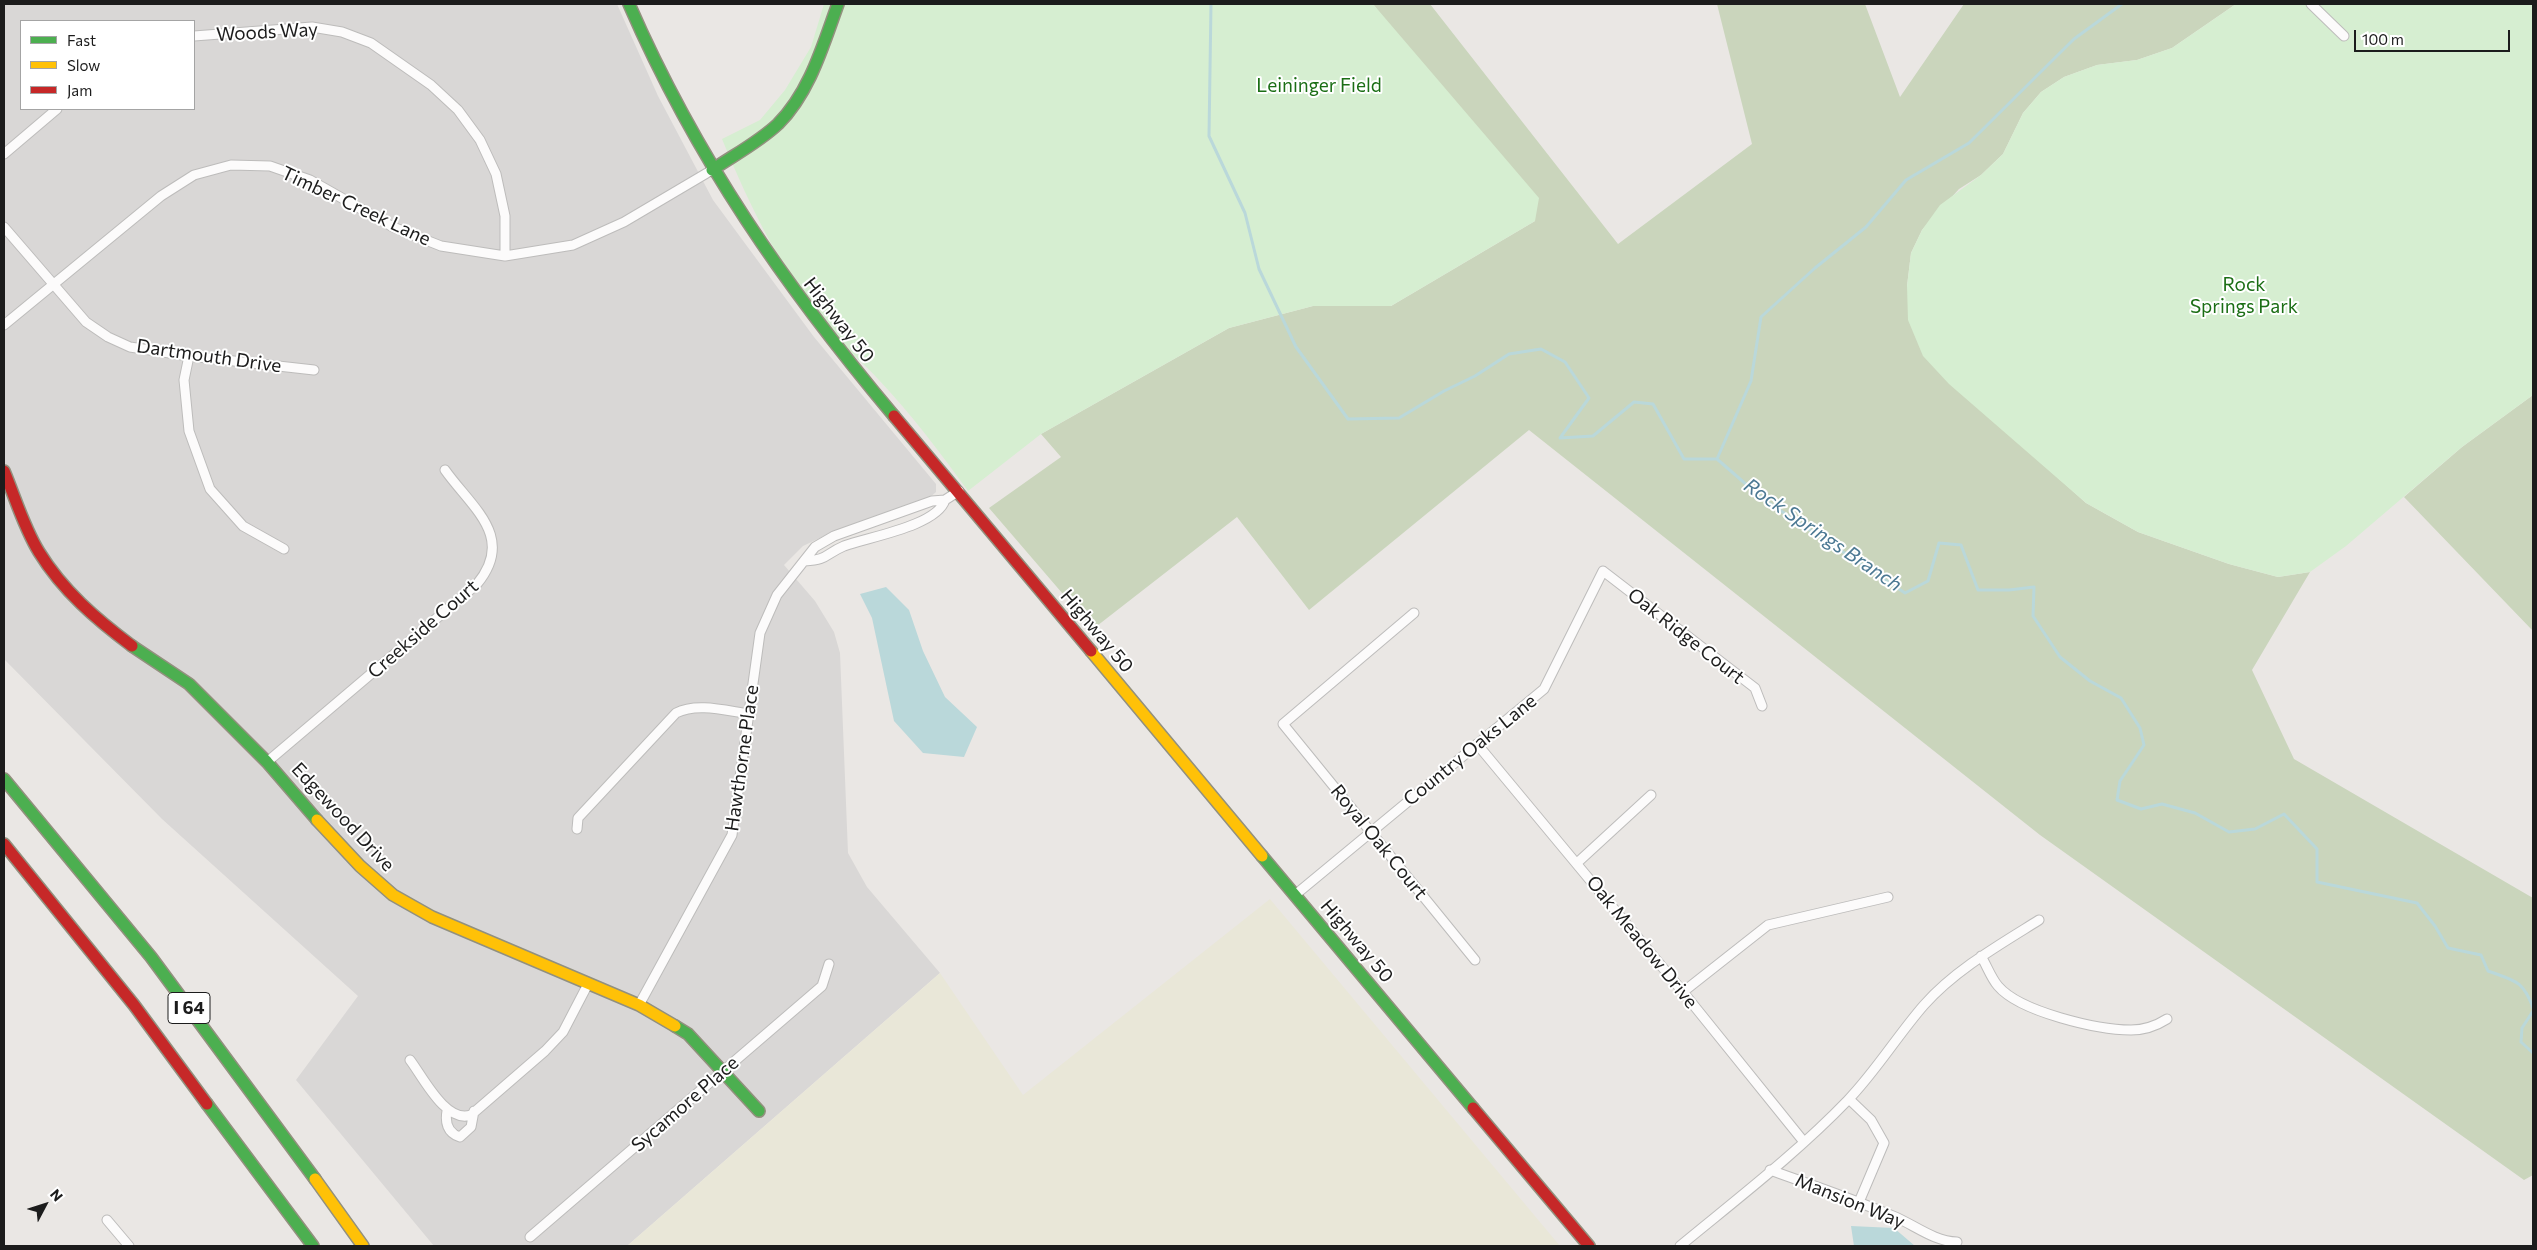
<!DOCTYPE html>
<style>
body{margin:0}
#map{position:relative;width:2537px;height:1250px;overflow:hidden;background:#eae7e4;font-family:Commissioner,sans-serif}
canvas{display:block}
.frame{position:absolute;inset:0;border:5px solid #1c1c1c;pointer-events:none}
.legend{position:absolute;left:20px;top:20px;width:175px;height:90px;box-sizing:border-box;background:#fff;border:1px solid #a4a4a4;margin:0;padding:6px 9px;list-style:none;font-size:15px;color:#1c1c1c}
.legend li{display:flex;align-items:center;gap:10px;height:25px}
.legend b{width:25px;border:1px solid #a4a4a4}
.north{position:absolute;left:20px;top:1180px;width:50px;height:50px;-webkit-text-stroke:4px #fff;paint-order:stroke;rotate:50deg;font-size:14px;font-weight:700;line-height:20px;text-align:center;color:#1c1c1c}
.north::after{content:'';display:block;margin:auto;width:18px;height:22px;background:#1c1c1c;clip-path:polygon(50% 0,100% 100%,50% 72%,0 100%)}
.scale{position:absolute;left:2354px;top:30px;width:156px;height:22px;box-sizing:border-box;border:2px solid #1c1c1c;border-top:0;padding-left:6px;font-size:15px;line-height:18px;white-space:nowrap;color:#1c1c1c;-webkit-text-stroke:4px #fff;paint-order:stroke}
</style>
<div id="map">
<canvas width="2537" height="1250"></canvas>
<div class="frame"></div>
<ul class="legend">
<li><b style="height:6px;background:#4caf50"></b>Fast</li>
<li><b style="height:6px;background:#ffc107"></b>Slow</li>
<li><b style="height:6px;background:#c62828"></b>Jam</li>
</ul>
<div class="north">N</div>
<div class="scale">100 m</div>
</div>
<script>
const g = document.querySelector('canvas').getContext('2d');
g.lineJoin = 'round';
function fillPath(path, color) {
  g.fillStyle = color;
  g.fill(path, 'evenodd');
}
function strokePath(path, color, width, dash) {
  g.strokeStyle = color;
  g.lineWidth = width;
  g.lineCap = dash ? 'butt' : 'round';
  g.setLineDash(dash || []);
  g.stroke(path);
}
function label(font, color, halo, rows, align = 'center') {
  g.font = font + ' Commissioner,sans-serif';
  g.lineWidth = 4;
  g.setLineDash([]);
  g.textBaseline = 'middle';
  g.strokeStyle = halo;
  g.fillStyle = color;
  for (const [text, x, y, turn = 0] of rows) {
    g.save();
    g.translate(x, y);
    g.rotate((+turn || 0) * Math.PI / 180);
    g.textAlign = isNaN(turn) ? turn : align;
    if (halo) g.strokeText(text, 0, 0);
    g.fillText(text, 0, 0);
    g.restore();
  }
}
fillPath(new Path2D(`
 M4,4H617L658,96L713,200L814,337L936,484V492L928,499L891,515L855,524L824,536L803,546L784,565L815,601L834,632L840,653L848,853L867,887L940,973L627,1246H434L296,1080L358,996L162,819L4,659ZM21,21H194V109H21Z`), '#d9d7d6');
fillPath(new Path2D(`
 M1270,899L1560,1246H627L940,973L1023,1095Z`), '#e9e7d8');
fillPath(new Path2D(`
 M1373,4H1430L1618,244L1752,144L1717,4H1865L1900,97L1964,4H2236L2172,48L2137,60L2097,65L2064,77L2041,92L2023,113L2003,154L1981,175L1959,189L1922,230L1911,253L1907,286L2026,449L2086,503L2138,532L2229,564L2278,577L2310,572L2252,670L2294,759L2533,898V1175L2524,1180L2040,835L1529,430L1309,610L1237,517L1093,629L989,508L1061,457L1041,434L1229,328L1313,306H1391L1535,221Z
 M2533,395V631L2404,497L2462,447Z`), '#cad5bc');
fillPath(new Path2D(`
 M824,4H1373L1539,198L1535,221L1391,306H1313L1229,328L1041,434L968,491C940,452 911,414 878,379C864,363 846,350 832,333C784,277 750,207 722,139L760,120L785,90L811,47Z
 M2236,4H2533V395L2462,447L2346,546L2310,572L2278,577L2229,564L2138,532L2086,503L1949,384L1923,356L1908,320L1907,286L1911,253L1922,230L1940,205L1981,175L2003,154L2023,113L2041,92L2064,77L2097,65L2137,60L2172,48Z`), '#d6eed1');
fillPath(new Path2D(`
 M886,587L909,610L923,651L945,697L977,727L964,757L923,753L894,721L872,618L860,594Z
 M1851,1226L1894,1228L1915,1246H1854Z`), '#bad8da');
strokePath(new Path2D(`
 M1211,4L1209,136L1245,213L1259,269L1296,347L1348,419L1399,418L1444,391L1475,376L1509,354L1541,349L1565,362L1589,398L1560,438L1593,436L1634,402L1653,404L1684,459H1717
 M1717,459L1763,499L1905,593L1928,581L1939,543L1961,545L1978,590H2009L2034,587L2033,616L2060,657L2090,681L2121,698L2140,728L2144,745L2120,781L2117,800L2141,809L2162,804L2195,813L2229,832L2255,829L2284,814L2317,849V882L2417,903L2435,926L2448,948L2481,955L2488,971C2515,981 2523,980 2533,1008
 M1717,459L1751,381L1761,317L1815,268L1866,227L1906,180L1969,143L2074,39L2122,4
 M2533,1011L2522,1028L2521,1042L2533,1053`), '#bad8da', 3);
const street = new Path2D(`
 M2311,4L2344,36
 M194,36L312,27L342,32L371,43L431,85L458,110L480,140L496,174L505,216V256
 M4,154L57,109
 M4,227L86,322L108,337L130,347L189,356L314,370
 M4,325L161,196L194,175L231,165L270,166L310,180L393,227L441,246L505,256L573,245L624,222L712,170
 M189,356L184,380L189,431L210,489L243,526L284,549
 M805,561C828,560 825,554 844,546C868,537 937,526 945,500
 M1414,613L1283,724L1475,960
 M1477,744L1683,992L1804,1142
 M267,762L477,584C516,537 472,508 445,470
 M577,829L578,818L676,713C697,702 727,711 750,714
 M1577,863L1651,795
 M1295,895L1544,689L1603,571L1755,688L1762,706
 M1981,956C1987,966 1991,978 1998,986C2020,1012 2098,1030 2131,1030C2145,1030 2156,1026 2167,1019
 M1683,992L1768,925L1888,897
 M639,1005L732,835L760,633L777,595L815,547L834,536L932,501L945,500L959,491
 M410,1060C423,1077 446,1124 471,1115L545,1051L563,1032L588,984
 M1849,1099L1871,1120L1884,1143L1859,1202
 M447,1111C445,1122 447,1133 460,1137L471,1127L474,1111
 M1770,1170C1812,1185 1853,1199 1893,1216C1915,1225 1933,1241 1957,1242
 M107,1220L129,1246
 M530,1237L822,986L829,964
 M1680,1246C1737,1199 1797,1153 1848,1100C1876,1071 1897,1036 1924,1005C1955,970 1999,945 2039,920`);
const fast = new Path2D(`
 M629,4C697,160 785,286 894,416
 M712,170C734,155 759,142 778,124C810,92 823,45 838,4
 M132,646L189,684L267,762L317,820
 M4,779L151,957L315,1179
 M1262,856L1473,1108
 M675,1026L688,1034L759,1111
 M207,1104L313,1246`);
const slow = new Path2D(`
 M1091,651L1262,856
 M317,820L360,866L393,895L432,917L639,1005L675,1026
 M315,1179L363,1246`);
const jam = new Path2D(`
 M894,416L1091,651
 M4,471C15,497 24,528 39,552C63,591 96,619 132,646
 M4,844L134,1005L207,1104
 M1473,1108L1589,1246`);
strokePath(street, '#bdbcbb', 11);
strokePath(fast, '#92907e', 14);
strokePath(slow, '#92907e', 14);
strokePath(jam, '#92907e', 14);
strokePath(street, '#fcfbfb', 9);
strokePath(fast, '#4caf50', 11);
strokePath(slow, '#ffc107', 11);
strokePath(jam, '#c62828', 11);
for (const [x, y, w] of [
 [189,1008,42]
]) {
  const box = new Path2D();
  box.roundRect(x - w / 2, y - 15.5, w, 31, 4);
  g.fillStyle = '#fff';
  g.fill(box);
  strokePath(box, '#1c1c1c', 1);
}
label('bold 18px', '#1c1c1c', null, [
 ["I 64",189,1008]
]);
label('19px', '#1c1c1c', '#fff', [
 ["Woods Way",267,32,-3],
 ["Timber Creek Lane",356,206,25],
 ["Highway 50",839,320,52],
 ["Dartmouth Drive",209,356,8],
 ["Creekside Court",423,629,-41],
 ["Highway 50",1097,631,50],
 ["Oak Ridge Court",1686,636,38],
 ["Country Oaks Lane",1470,750,-39],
 ["Hawthorne Place",742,758,-82],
 ["Edgewood Drive",343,817,47],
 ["Royal Oak Court",1379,842,51],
 ["Highway 50",1357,941,50],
 ["Oak Meadow Drive",1642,942,51],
 ["Sycamore Place",685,1104,-41],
 ["Mansion Way",1850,1201,22]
]);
label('19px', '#1b6e15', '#fff', [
 ["Leininger Field",1319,86],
 ["Rock",2244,285],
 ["Springs Park",2244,307]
]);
label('italic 20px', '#4c7993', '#fff', [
 ["Rock Springs Branch",1823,535,34]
]);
</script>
